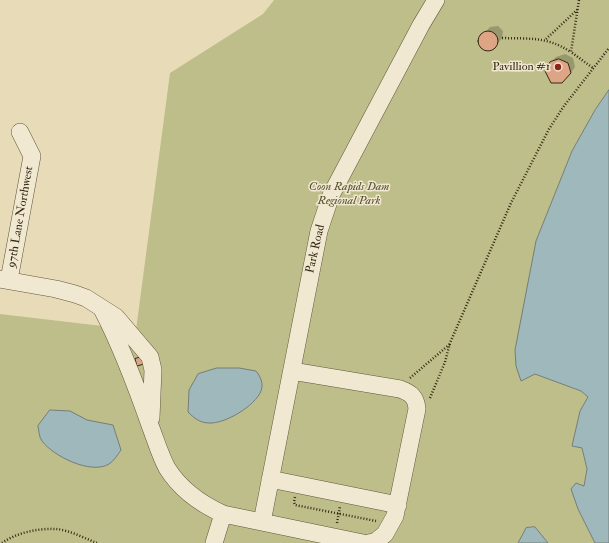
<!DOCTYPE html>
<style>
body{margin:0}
canvas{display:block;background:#e8dbb7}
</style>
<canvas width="609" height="543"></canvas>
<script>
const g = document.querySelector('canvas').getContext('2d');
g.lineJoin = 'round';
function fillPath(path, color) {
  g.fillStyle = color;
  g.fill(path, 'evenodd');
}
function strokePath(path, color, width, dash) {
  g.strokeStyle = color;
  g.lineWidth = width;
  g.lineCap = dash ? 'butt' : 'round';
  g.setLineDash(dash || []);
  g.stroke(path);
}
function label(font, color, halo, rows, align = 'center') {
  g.font = font + ' "IM FELL Double Pica",serif';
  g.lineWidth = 3;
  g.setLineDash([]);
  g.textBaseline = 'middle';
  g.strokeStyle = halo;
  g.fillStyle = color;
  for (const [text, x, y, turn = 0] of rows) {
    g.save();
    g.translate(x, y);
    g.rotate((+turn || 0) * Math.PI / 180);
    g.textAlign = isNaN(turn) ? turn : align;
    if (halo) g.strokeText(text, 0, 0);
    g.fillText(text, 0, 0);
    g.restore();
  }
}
fillPath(new Path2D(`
 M274,0H609V90L595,110L572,151L536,241L528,285L535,374L581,391L588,397L580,411L572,446L582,448L587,469L584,486L576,483L578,509L595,543H548L534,527L526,528L518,543H0V314L136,330L170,73L263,14Z`), '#bdbe89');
const water = new Path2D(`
 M609,90V543H595L578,509L571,489L576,483L584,486L587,469L582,448L572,446L580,411L588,397L581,391L535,374L521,381L516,366L515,350L536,241L572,151L595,110Z
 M217,368H239L256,371C260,376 264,383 261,391C255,406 225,424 209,423C200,423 194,418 188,412L189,390L198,374Z
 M50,410L70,411L87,420L113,425L121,450C118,454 114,461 109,464C91,475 53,456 42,441C39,437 39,431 38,426Z
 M535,527L548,543H518L526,528Z`);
fillPath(water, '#9eb8bb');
strokePath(water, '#747e79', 1);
fillPath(new Path2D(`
 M498,26L503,31L502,38L493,50L486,51L480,46V38L490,27Z
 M565,54L573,58L575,67L568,77L551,62L556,57Z`), '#0003');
const building = new Path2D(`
 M478 41a10 10 0 1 1 20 0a10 10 0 1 1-20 0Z
 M559,59L568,63L571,73L562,83H551L545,71L550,62Z
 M141,357L144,364L137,366L135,359Z`);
fillPath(building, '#dda485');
strokePath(building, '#362816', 1);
const minor = new Path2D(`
 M0,279L56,289L75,294L86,298L116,317L150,357L153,370L151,418
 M9,280L32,156L20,132
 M102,309C122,347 137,388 151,428C156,441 160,455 167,468C180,489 201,504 223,514L363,543
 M292,371L400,389C411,393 416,397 417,409L395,516L385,534L375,542L369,543
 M270,479L398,505
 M262,522L319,231L331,195L421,25L436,0
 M214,543L223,514`);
strokePath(minor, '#62553e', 18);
strokePath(new Path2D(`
 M579,0L571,52L593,68
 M502,38C530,39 546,36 571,52
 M546,39L577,10
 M410,378L450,344
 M430,398L445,362L450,343L511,203L549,129L564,106L609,48
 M295,497L294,502L295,505L376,521
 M337,523L340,506
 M2,543C16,533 38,528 56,529C69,530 84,538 97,543`), '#362816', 2.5, [1, 2]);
strokePath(minor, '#f0e8d0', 17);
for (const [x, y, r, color] of [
 [558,67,4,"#8f2418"]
]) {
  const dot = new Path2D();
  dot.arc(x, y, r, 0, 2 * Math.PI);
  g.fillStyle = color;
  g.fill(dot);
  strokePath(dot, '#f0e8d0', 1.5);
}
label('12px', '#362816', '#f0e8d0', [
 ["Pavillion #1",550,67]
], 'right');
label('italic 12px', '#584e33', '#f0e8d0', [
 ["Coon Rapids Dam",349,187],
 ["Regional Park",349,201]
]);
label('12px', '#362816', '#f0e8d0', [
 ["97th Lane Northwest",21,217,-80],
 ["Park Road",316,249,-77]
]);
</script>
